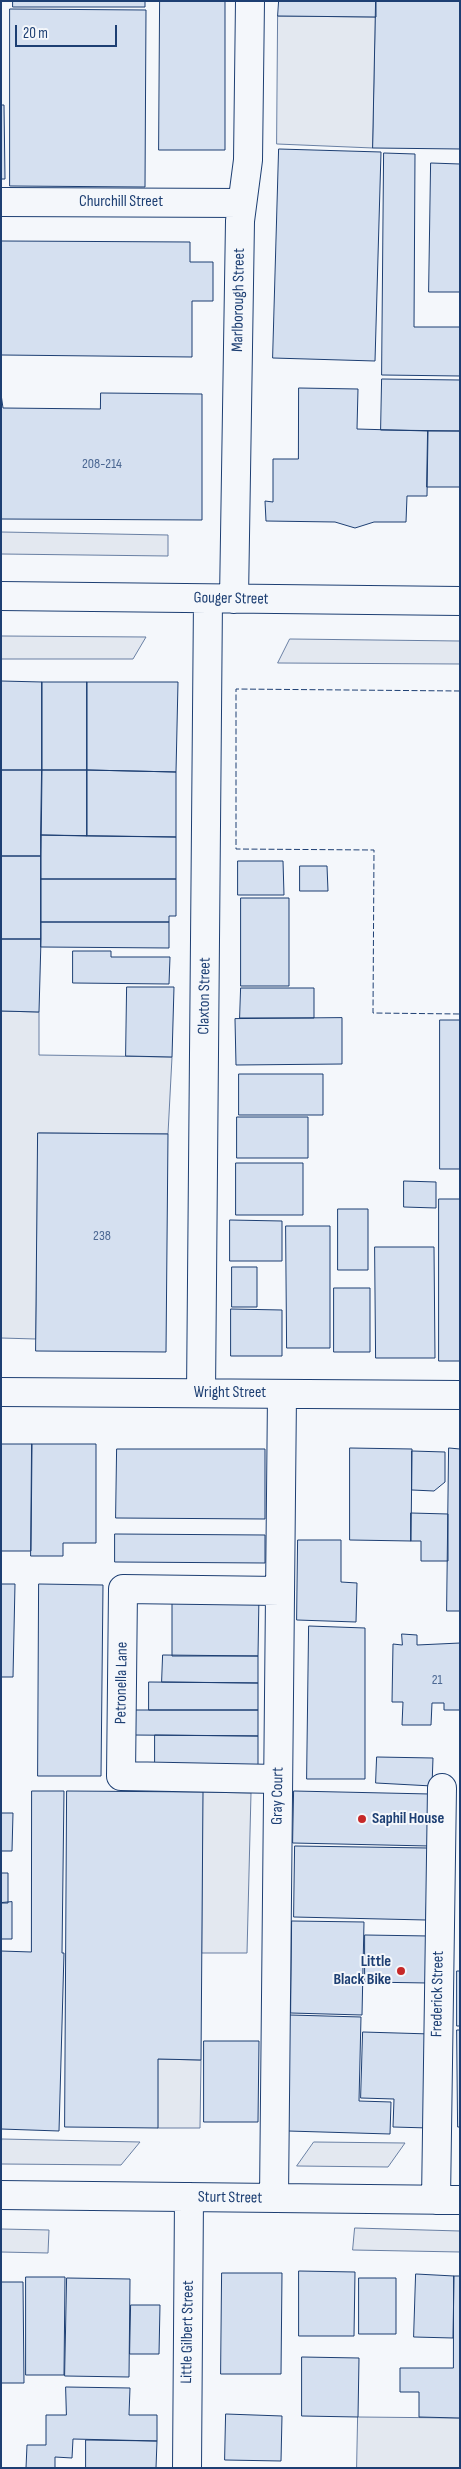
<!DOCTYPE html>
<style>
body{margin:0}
#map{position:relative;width:461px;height:2469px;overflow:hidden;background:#f4f7fb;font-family:"Sofia Sans Condensed",sans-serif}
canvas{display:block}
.frame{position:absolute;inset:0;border:2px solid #1d3f73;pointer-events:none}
.scale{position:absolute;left:15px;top:25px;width:102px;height:22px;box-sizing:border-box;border:2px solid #1d3f73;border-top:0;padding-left:6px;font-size:15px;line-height:18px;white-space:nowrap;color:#1d3f73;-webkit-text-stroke:4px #f4f7fb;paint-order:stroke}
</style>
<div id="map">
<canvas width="461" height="2469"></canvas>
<div class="frame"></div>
<div class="scale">20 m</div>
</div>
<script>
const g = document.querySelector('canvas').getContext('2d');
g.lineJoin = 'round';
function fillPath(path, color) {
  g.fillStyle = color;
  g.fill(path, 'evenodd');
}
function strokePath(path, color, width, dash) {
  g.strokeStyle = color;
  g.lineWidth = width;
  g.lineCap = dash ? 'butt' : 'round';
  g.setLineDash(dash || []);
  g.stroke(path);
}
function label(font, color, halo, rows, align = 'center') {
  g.font = font + ' "Sofia Sans Condensed",sans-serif';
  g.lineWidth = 4;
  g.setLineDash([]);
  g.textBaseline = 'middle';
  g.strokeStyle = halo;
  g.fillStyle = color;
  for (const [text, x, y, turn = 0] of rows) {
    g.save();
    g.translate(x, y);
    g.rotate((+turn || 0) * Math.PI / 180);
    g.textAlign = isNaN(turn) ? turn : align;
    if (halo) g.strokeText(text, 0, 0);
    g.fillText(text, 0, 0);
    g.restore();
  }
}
const parking = new Path2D(`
 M278,16L376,17L373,148L277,144Z
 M1,532L168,535V556L1,554Z
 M1,636L146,637L133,659H1Z
 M290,639L460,641V664L278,663Z
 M1,1011L39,1012V1055L172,1057L168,1134L39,1133L36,1339L1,1338Z
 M203,1792L251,1793L247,1953H202Z
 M158,2059L201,2060L200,2128H158Z
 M2,2139L140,2142L121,2165L1,2164Z
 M314,2142L405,2143L388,2167L297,2166Z
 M355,2228L460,2231V2252L353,2250Z
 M1,2229L49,2230L48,2253L1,2252Z
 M358,2417L460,2418V2468H357Z`);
fillPath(parking, '#e3e8f0');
strokePath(parking, '#687fa3', 1);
const building = new Path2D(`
 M13,1H145V7H13Z
 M160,1H225V150H159Z
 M279,1H376V17L278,16Z
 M376,1H460V149L373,148Z
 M10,9L146,10L145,187L10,186Z
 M1,105H4L5,179H1Z
 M279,149L381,152L375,361L273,358Z
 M384,153L415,154L414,327H460V376L382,375Z
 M431,163L460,164V292H429Z
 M1,241L190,242V262H213V301H192V357L1,355Z
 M382,379L460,380V431L381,430Z
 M299,388L358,389L357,429L428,431L427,496H407L406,522H374L355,528L335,522L266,521L265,501L273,502V459H298Z
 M101,393L202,394V520L1,519V394L3,408L100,409Z
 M428,431H460V487H427Z
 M1,681L42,682V770H1Z
 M42,682H87V770H42Z
 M87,682H178L176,772L87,770Z
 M1,770H42L41,856H1Z
 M42,770H87V836L41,835Z
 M87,770L176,772V837L87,836Z
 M41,835L176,837V879H41Z
 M1,856H41V939H1Z
 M238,861H283L284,895H238Z
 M300,866H327L328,891H300Z
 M41,879H176V916H169V922H41Z
 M241,898H289V986H241Z
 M41,922H169V948L41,947Z
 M1,939H41L39,1012L1,1011Z
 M73,951H111V957H170L169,984L73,983Z
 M127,987H174L172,1057L126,1056Z
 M241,988H314V1018H240Z
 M342,1018V1064L236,1065L235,1019Z
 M440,1020H460V1169H440Z
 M239,1074H323V1115H239Z
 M237,1117H308V1158H237Z
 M38,1133L168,1134L166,1352L36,1351Z
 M236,1163H303V1215H236Z
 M404,1181L436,1182V1208L404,1207Z
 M439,1199H460V1361H439Z
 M338,1209H368V1270H338Z
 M230,1220L282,1221V1261H230Z
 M286,1226H330V1348H287Z
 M375,1247H434L435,1358H376Z
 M232,1267H257V1307H232Z
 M334,1288H370V1352H334Z
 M231,1309L282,1310V1356H231Z
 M1,1444H32L31,1551H1Z
 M32,1444H96V1543H63V1556H31Z
 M350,1448L412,1449L411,1541L350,1540Z
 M449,1448L460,1449V1611H447Z
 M117,1449H265V1519L116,1518Z
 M412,1451L445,1452V1482L434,1491L412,1490Z
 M411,1513L448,1514V1561H421V1541H411Z
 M115,1534L265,1535V1563L115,1562Z
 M298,1540H341V1582L357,1583L356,1622L297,1620Z
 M1,1584H15L13,1677H1Z
 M39,1584L103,1585L101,1776H38Z
 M259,1594L258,1656H172V1602Z
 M309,1626L365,1628V1779H307Z
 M402,1634L417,1635V1645L460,1643V1710H444V1703H432L431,1725H402L403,1702H392L393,1644L402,1645Z
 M163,1655L258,1656V1683L162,1682Z
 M149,1682L258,1683V1710H149Z
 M132,1710H258V1736L131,1735Z
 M155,1735L258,1736V1765L155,1764Z
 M377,1757L433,1758L432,1786L376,1783Z
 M32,1791H64L62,1953H64L59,2131L1,2129V1951L31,1952Z
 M67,1791L203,1792L201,2060L158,2059V2128L65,2127Z
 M294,1791L430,1794L429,1846L293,1843Z
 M1,1813H13L12,1851H1Z
 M295,1846L428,1848L426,1920L294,1917Z
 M1,1873H8V1903H1Z
 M12,1902V1939H1V1903Z
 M292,1921L364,1922L362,2015L291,2013Z
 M365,1935L429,1936L428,1983L365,1982Z
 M457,1971H460V2026H457Z
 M290,2015L361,2017L359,2101L391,2102L390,2134L288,2131Z
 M457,2030H460V2127H458Z
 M363,2032L431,2034L429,2128L393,2127L394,2099L361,2098Z
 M204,2041H259L258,2122H204Z
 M299,2271L355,2272L354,2336H299Z
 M222,2273H282L281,2374H221Z
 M416,2274L454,2276L453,2338L414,2337Z
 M454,2276H460V2418L419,2417V2392H400V2368H453Z
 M26,2277H65L64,2375H26Z
 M67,2278L130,2279L129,2377L65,2376Z
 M359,2278H396V2334H359Z
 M1,2282H23L24,2383H1Z
 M131,2305H160L159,2354H130Z
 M302,2357L359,2358L358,2417L302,2416Z
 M66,2387L130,2388L129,2415H157V2441L73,2439L72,2458L55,2457V2468H26L27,2445H46V2415H66Z
 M226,2414L282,2416L281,2461L225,2460Z
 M86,2440L157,2441L156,2468H86Z`);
fillPath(building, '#d5e0f0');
strokePath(building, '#1d3f73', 1);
const minor = new Path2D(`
 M1,202L242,203
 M1,596L460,601
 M234,599L240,221L248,160L250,1
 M1,1392L460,1395
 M201,1393L208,599
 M278,1779L121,1776L123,1589L280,1591
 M1,2195L460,2200
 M274,2198L282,1394
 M436,2200L442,1788
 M187,2468L189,2197`);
strokePath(minor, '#1d3f73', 30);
strokePath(minor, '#f4f7fb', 28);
strokePath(new Path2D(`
 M460,691L236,689V849L374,850L373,1013L460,1014`), '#1d3f73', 1, [6, 2.5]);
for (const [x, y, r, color] of [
 [362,1819,5,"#c62828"],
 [401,1971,5,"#c62828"]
]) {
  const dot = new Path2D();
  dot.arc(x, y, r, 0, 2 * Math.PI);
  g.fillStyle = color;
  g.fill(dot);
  strokePath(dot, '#f4f7fb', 2);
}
label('14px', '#4b6792', null, [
 ["208-214",102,464],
 ["238",102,1236],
 ["21",437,1680]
]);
label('16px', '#1d3f73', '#f4f7fb', [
 ["Churchill Street",121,202],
 ["Marlborough Street",239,300,-89],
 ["Gouger Street",231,599,1],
 ["Claxton Street",205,996,-89],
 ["Wright Street",230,1393],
 ["Petronella Lane",122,1683,-89],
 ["Gray Court",278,1796,-89],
 ["Frederick Street",438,1994,-89],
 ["Sturt Street",230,2198,1],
 ["Little Gilbert Street",188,2332,-89]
]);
label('bold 16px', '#1d3f73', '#f4f7fb', [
 ["Saphil House",372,1819],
 ["Little",391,1962,"right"],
 ["Black Bike",391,1980,"right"]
], 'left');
</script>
